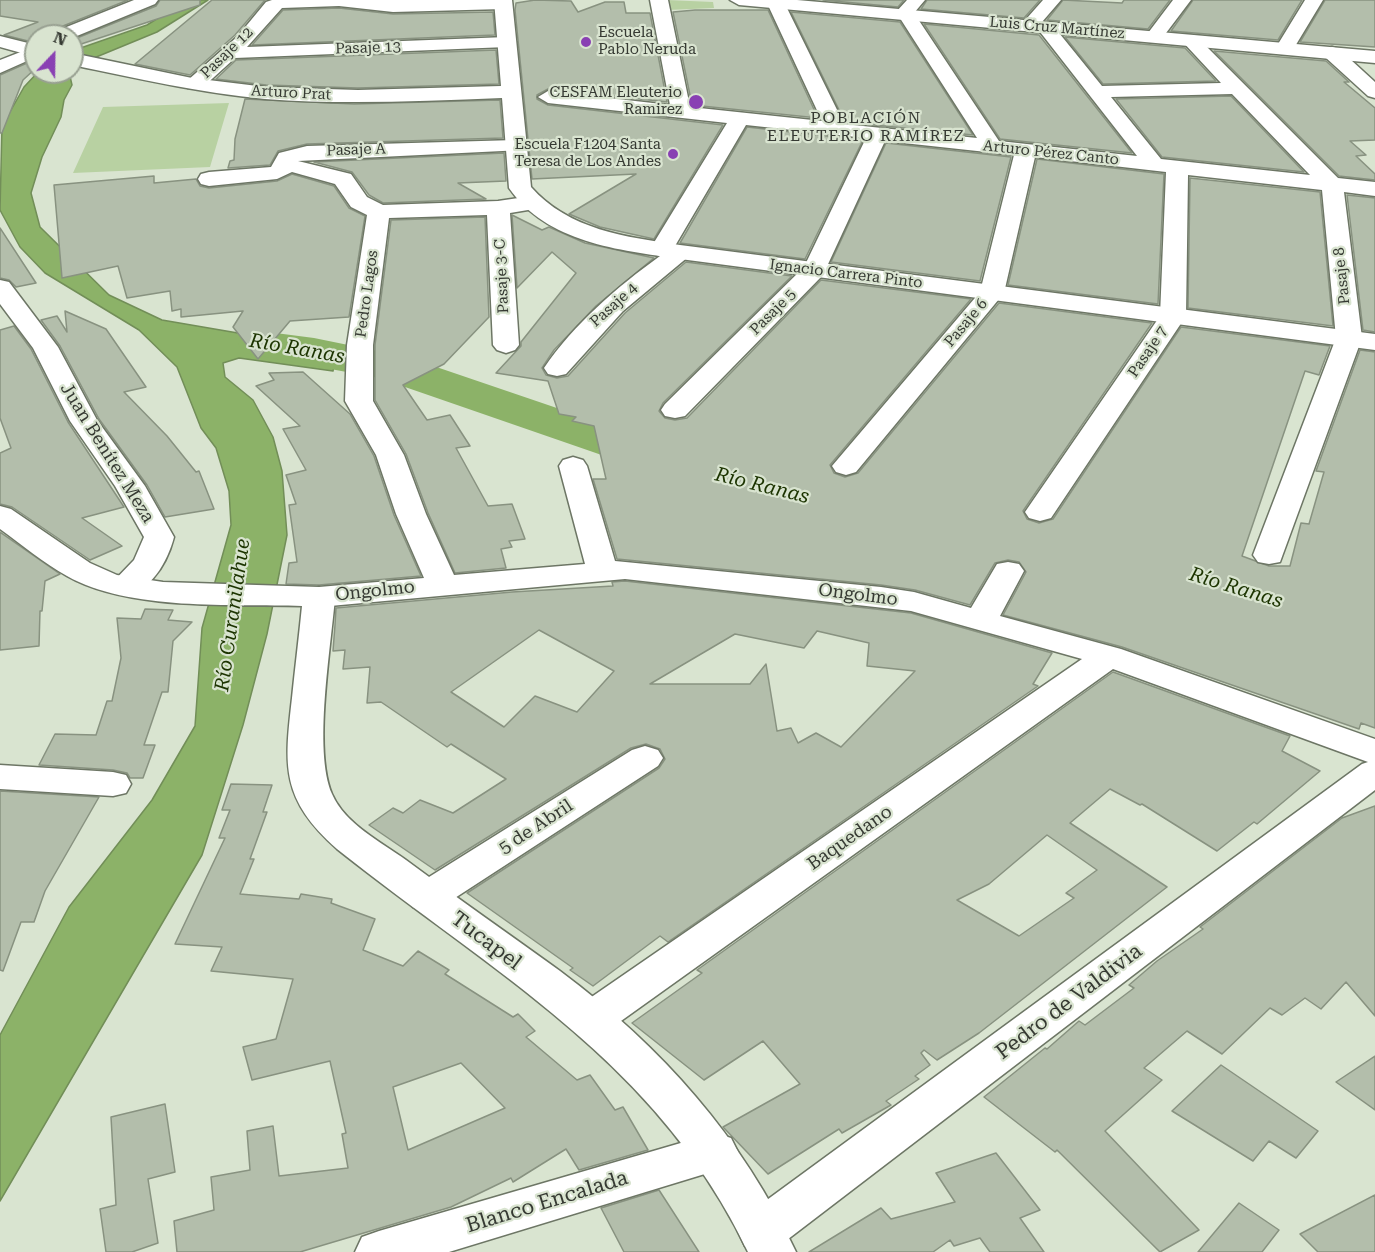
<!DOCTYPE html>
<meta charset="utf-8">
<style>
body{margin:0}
#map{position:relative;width:1375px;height:1252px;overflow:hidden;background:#d9e4d0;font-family:"Roboto Serif",serif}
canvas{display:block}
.north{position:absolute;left:24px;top:24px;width:60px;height:60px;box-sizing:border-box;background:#d9e4d0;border:2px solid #98a091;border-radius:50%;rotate:22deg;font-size:16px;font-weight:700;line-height:24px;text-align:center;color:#363a33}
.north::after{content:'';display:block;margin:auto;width:21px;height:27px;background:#8940b3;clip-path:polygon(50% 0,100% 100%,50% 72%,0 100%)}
</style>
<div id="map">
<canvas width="1375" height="1252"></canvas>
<div class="north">N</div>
</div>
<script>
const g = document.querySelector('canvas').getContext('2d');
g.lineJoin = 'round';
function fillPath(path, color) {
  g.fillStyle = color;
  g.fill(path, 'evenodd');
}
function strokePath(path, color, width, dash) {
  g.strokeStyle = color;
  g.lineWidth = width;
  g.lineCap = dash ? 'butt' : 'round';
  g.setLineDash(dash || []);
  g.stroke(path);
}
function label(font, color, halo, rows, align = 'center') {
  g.font = font + ' "Roboto Serif",serif';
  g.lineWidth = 4.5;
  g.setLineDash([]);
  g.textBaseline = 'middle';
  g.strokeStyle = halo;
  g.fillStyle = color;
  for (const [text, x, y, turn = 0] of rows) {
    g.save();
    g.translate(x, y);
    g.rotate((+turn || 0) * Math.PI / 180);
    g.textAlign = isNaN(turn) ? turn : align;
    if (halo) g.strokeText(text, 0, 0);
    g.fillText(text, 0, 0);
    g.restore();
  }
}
fillPath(new Path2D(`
 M666,0L713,2L714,8L667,10Z
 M229,103L210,167L73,173L103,107Z`), '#b8d1a2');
const water = new Path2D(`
 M187,0H208L157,32L72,67V51L147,25Z
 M38,72H69L72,85L64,100L61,117L42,157L31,193L40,227L109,295L162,320L337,350L333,371L239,358L223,363L225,377L253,400L273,437L282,471L287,535L267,634L243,725L202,855L0,1201V1035L69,907L152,800L195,726L202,628L231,525L229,491L216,448L201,428L177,367L139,330L45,273L20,247L0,210L2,126L24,87Z`);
fillPath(water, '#8cb268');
strokePath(water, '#728e58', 1.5);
fillPath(new Path2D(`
 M260,331L314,338L407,357L689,453L696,464L689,475L671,479L379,378L244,353L238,344L244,335Z`), '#8cb268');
const building = new Path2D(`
 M0,0H128L53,30L49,36H36V43L4,35L38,22L0,16Z
 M160,0H200V5L72,47V40L156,6Z
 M212,0H265L235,35L190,75L135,64Z
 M535,0L571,1L578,12L605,2H624L626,13H650L667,102L548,89L537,95V99L548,105L723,125L654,239L600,227L569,214L636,174L532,179L515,10L516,3Z
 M823,0H904L898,7Z
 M927,0H1040L1024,18L921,9Z
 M1063,0L1122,3L1124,0H1170L1148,29L1047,20Z
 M1193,0H1302L1278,40L1171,31Z
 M1325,0H1375V47L1300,42Z
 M339,8L393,14L493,12L495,35L252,45L283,10Z
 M695,10H768L818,118L692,105L673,12Z
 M791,12L900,22L973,135L845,122Z
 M924,24L1039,35L1132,153L1000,139Z
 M1065,37L1185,48L1216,81L1103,84Z
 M496,50L499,84L358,88L266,85L216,79L236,60Z
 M1214,51L1326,61L1349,82H1344L1375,108V140L1350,141L1366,155L1356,156L1375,174V180L1339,176Z
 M36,59V68L23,80L2,133H0V75Z
 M1231,96L1304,172L1162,157L1116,99Z
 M245,99L354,104L500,100L503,138L307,144L278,151L270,165L228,168L230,161L234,160L235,139Z
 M747,127L863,140L805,259L680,243Z
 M886,143L1011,157L980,281L831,262Z
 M504,153L506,181L458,183L486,199L383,203L369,195L352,172L314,162Z
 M1037,159L1164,174L1158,304L1008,285Z
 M292,174L334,186L349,208L365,216L349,317L290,321L258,359L233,327L243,311L181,317V309L172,311L170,291L127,298L118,266L62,278L54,185L154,176V183L196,179L200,186L209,188L277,181Z
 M1190,178L1320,192L1333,326L1188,308Z
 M1347,195L1375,198V332L1363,330Z
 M512,215L542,230L549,227L585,243L654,258L596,306L554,350L542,368L546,375L557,378L568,376L625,313L686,262L792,276L663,403L659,411L665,418L675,420L687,418L821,280L971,299L830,465L834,473L845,477L858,473L999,303L1152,323L1023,511L1027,519L1039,523L1053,519L1181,327L1330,346L1319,375L1305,371L1242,556L1269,566H1290L1301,523L1309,524L1324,472L1316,471L1360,350L1375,352V728L1361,723L1359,729L1122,647L1003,615L1026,572L1019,562L1008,560L995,563L970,605L915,590L881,585L617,559L593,479H606L594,426L572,421L576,417L559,414L548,381L496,373L521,346V342L576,273L552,252L517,288Z
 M485,217L489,317L444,364L403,385L427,420L450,415L470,446L456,448L488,506L512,504L525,539L509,541L512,547L501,549L506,568L455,573L428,513L406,454L375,400V345L391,220Z
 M0,228L36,283L16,287L9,280L0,278Z
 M65,311L106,329L146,387L124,392L167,436L196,472L199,471L214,509L165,517L147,485L99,419L60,346L41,320L57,316L67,332Z
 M14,326L31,349L68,422L124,507L82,518L122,546L90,560L12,507L0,504V453L11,448L0,418V330Z
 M303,372L350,414L374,456L394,515L421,576L319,585L286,584L289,563L297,562L289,505L296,504L286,475L306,470L283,429L300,426L256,386L274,380L269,373Z
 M0,532L60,574L45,581L42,611H40L39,646L0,650Z
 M625,581L911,613L1052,653L1033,684L1038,686L668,942L660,936L593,986L570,970L573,968L467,893L659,768L665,759L660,749L646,744L631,748L435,870L369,825L393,808L403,813L420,800L453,813L506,779L451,744L447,747L381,702L367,703L370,667L343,669L345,650L333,651L335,625L336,608L512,592L613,586L612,582ZM539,630L614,671L577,712L535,696L504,727L451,692ZM817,631L869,643L867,666L915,671L841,747L816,733L798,743L791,728L777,731L766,664L750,684H650L735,634L804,648Z
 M145,609L173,610L168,620L192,622L173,641L168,692H162L144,745H155L143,778H130L127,773L113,770L39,765L55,734L96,735L107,701H112L121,658L117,618L141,619Z
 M1113,672L1290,736L1282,751L1320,771L1257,824L1254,822L1217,851L1142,804L1140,805L1110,789L1070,823L1167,887L979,1033L937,1060L924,1050L921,1053L930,1065L915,1076L919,1079L886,1101L891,1105L842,1133L839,1129L768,1174L723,1127L800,1084L763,1041L704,1080L632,1023L702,973L697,970ZM1047,835L1097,870L1066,893L1074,898L1019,936L957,900L989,884Z
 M231,784L272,785L263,812H267L250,859H254L240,894L299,899L301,894L332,899L331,903L375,919L363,950L403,966L418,951L449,970L445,974L513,1017L518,1014L535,1031L526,1037L577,1080L590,1075L615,1110L623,1107L648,1150L579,1170L566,1149L513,1182L511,1178L451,1207L300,1252H177L174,1221L214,1210L211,1177L250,1170L247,1131L273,1126L279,1176L348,1168L342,1134L346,1133L330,1061L252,1080L243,1047L276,1039L293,979L211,971L222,947L175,944L225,838H219L230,810H222ZM461,1063L505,1108L408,1150L393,1087Z
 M0,791L99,797L45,891L34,922H21L3,971L0,970Z
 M1375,806V1016L1346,982L1321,1009L1305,998L1282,1015L1270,1008L1222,1054L1187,1031L1144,1068L1162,1080L1105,1131L1199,1230L1160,1252L1057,1150L1055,1152L984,1097L1045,1048L1047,1049L1079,1021L1085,1025L1134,988L1129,985L1157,961L1203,929L1200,927L1342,818Z
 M1375,1056V1110L1336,1082Z
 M1221,1065L1318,1131L1296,1158L1269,1141L1253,1161L1172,1111Z
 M165,1104L175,1172L148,1179L158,1243L132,1252H106L100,1209L116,1205L111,1117Z
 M996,1153L1040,1210L1020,1218L1044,1252H990L980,1238L954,1246L950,1240L933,1252H809L881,1208L891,1219L955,1202L936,1173Z
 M659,1190L699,1252H624L601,1208Z
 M1375,1195V1252H1318L1300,1234Z
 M1239,1203L1279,1230L1262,1252H1198Z`);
fillPath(building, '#b3beab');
strokePath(building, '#889280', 1.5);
const minor = new Path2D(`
 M134,0H158L155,4L72,38L51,36L54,32Z
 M272,0H508L512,4L503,9L393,12L339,6L282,8L247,47L507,37L516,42L507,47L235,58L202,88H188L185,84L188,80L237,37L266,2Z
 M650,0H668L690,107L822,121L767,3L769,0H789L785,4L844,124L977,138L896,12L907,0H925L914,13L999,141L1137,156L1037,28L1029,31L1020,26L1043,0H1061L1042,22L1051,23L1102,86L1221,83L1181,40L1190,35L1196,36L1338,178L1375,182V196L1344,192L1362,338L1280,562L1269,564L1258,562L1253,555L1336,338L1322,190L1188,175L1186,316L1051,518L1040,521L1029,518L1025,512L1160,316L1166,172L1035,157L1004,293L856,472L846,475L836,472L832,466L980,292L1014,155L885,141L823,275L685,416L675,418L665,416L661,410L665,404L804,267L866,138L746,125L675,246L688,247L692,252L688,257L623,311L566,374L557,376L548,374L544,368C574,324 617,287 660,256L654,254L650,249L727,123L548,103L538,97L548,91L670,105ZM1232,94L1310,175L1161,159L1111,97Z
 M1173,0H1191L1160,41H1148L1145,37Z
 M1305,0H1323L1291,53H1277L1275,49Z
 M36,46V57L0,73V60Z
 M1332,47L1339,49L1375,82V98L1368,96L1325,57L1323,53L1325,49Z
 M516,140L523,142L526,146L523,150L298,161L351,174L367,197L383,205L498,201L532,196L540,198L543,203L540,208L510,213L519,345L515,350L506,353L497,350L493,345L487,215L389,218L373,345V401L404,455L426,514L454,575L585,564L559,466L563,460L573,457L583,460L587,466L615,561L881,587L914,592L971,608L997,564L1008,562L1019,564L1024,571L1000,616L1121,649L1375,739V790L779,1246L762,1252L745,1246L738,1231L745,1216L1362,764L1368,762L1113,669L607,1031L592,1035L577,1031L571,1019L577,1007L1082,659L911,611L625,579L319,607L308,604L303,597L308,590L319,587L424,578L396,514L376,455L345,401L347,345L367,215L351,207L335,184L292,172L277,179L209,186L201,184L198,179L201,174L209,172L271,167L279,153L307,146Z
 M0,280L9,282L58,347L97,420L145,486L174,537C167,564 146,601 114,593L109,586L134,560L144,537L115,486L70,421L33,348L0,304Z
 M645,746L658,750L663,758L658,766L441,907L427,911L413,907L407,897L413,887L632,750Z
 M0,765L113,772L126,775L131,784L126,793L113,796L0,789Z
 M715,1133L731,1138L738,1152L731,1166L449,1252H355L362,1237L379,1231Z`);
const tertiary = new Path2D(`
 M494,0H512L531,187C569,230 626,237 680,245L1375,334V350L680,259C619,250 547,243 509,188L502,98C423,101 344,105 265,99C200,93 136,78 72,65V53L192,78L266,87L358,90L501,86Z
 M730,0H797L1375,51V63L739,5Z
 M0,36L36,45V57L0,47Z
 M0,506L11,509L90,563L117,575L163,582L319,587L330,590L335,597C331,648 313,750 332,794C345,824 381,842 406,860C457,898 509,934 560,971C662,1047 742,1137 796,1252H748C658,1062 494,974 337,849C281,799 284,767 292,698C295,668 299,637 302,606C233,604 128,611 67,576C44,563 22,545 0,529Z`);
strokePath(minor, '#6d7665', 3);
strokePath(tertiary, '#6d7665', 3);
fillPath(minor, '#fff');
fillPath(tertiary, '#fff');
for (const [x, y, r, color] of [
 [586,42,6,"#8940b3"],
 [696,102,8,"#8940b3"],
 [673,154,6,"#8940b3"]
]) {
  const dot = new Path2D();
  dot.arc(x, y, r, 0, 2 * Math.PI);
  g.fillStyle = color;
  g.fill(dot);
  strokePath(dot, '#d9e4d0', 2);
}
label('15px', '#363a33', '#d9e4d0', [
 ["Luis Cruz Martínez",1057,28,5],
 ["Pasaje 13",368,48,-2],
 ["Pasaje 12",227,53,-44],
 ["Arturo Prat",291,93,3],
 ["Pasaje A",356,150,-2],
 ["Arturo Pérez Canto",1051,153,6],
 ["Ignacio Carrera Pinto",846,274,7],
 ["Pasaje 3-C",502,276,-93],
 ["Pasaje 8",1342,276,-96],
 ["Pedro Lagos",367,294,-82],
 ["Pasaje 4",614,305,-42],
 ["Pasaje 5",773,312,-45],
 ["Pasaje 6",966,323,-50],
 ["Pasaje 7",1148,352,-56]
]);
label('15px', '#363a33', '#d9e4d0', [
 ["Escuela",598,33,"left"],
 ["Pablo Neruda",598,50,"left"],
 ["CESFAM Eleuterio",682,93],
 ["Ramirez",682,110],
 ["Escuela F1204 Santa",661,145],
 ["Teresa de Los Andes",661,162]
], 'right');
g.letterSpacing = '1.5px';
label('16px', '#363a33', '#d9e4d0', [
 ["POBLACIÓN",866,118],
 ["ELEUTERIO RAMÍREZ",866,136]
]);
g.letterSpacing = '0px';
label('18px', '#363a33', '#d9e4d0', [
 ["Juan Benítez Meza",107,453,58],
 ["Ongolmo",375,591,-6],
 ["Ongolmo",858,595,7],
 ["5 de Abril",536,827,-33],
 ["Baquedano",850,838,-35]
]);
label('italic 20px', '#1c3400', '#d9e4d0', [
 ["Río Ranas",297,349,10],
 ["Río Ranas",762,486,14],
 ["Río Ranas",1236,588,17],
 ["Río Curanilahue",233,615,-82]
]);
label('21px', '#363a33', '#d9e4d0', [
 ["Tucapel",486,941,37],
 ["Pedro de Valdivia",1069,1002,-37],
 ["Blanco Encalada",547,1202,-17]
]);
</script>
